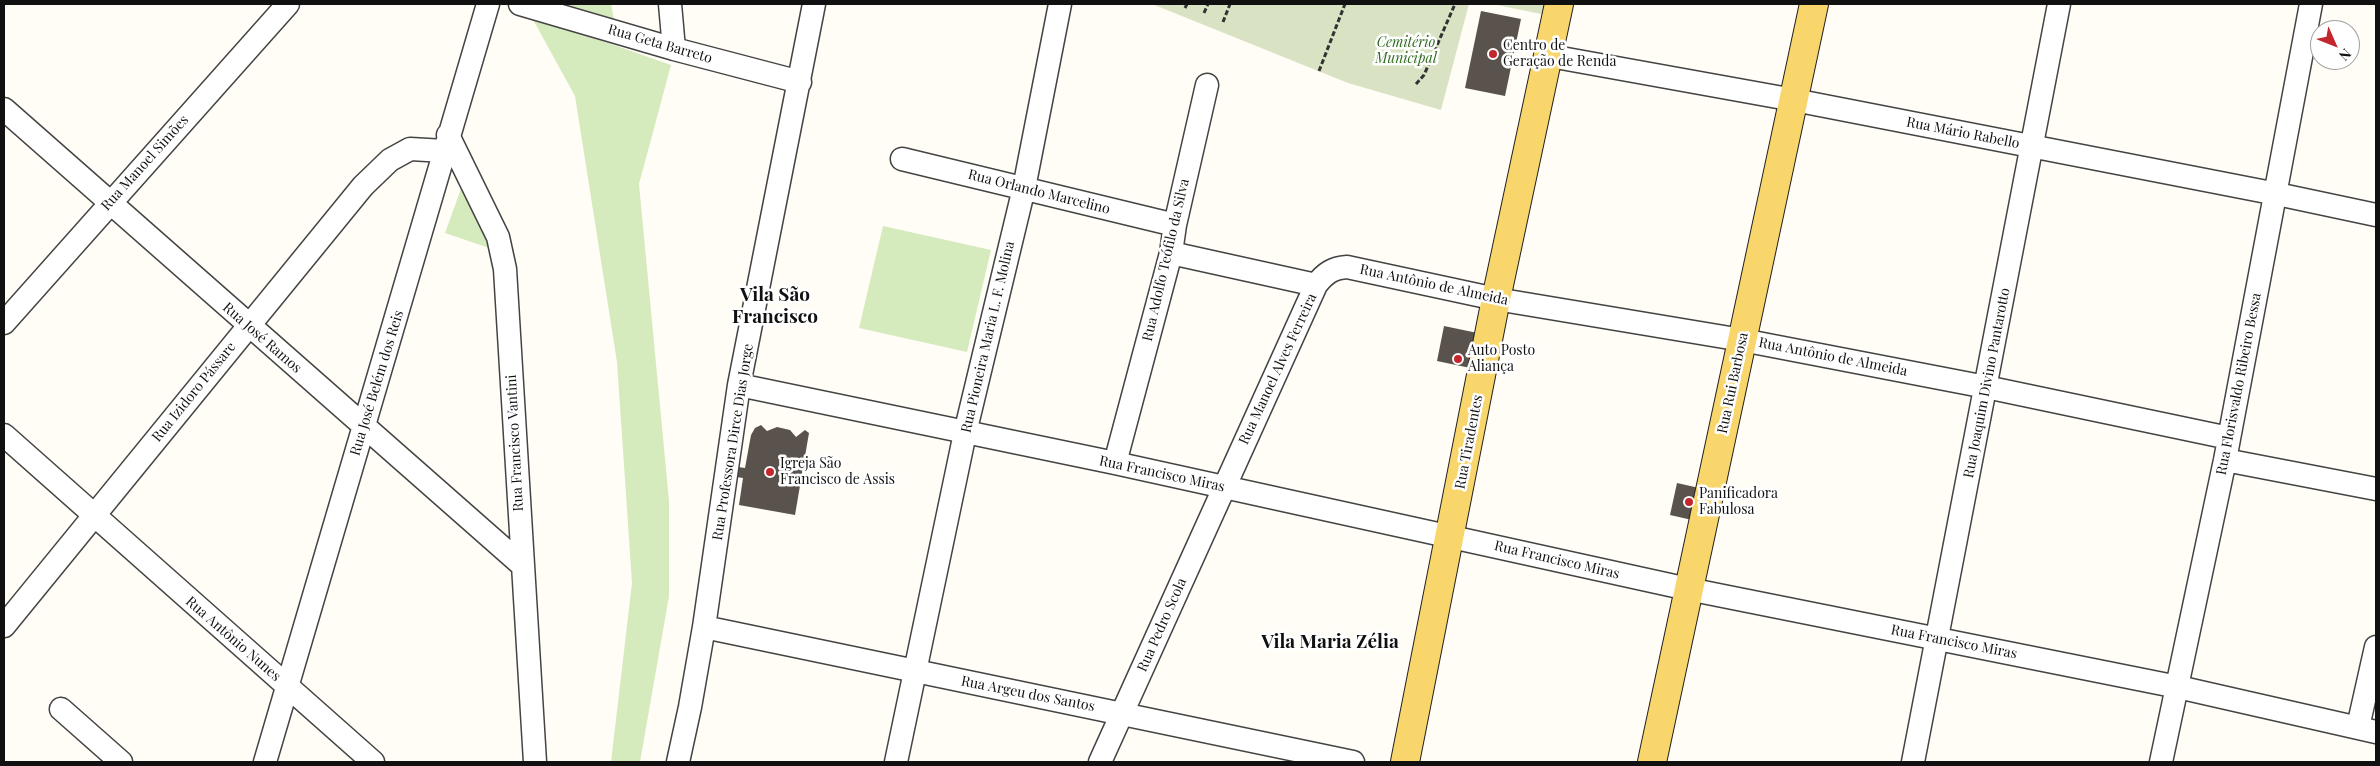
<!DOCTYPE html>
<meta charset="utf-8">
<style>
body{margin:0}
#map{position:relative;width:2380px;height:766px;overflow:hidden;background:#fffdf5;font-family:"Playfair Display",serif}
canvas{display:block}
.frame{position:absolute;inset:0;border:5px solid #111;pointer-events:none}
.north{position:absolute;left:2310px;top:20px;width:50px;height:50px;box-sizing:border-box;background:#fff;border:1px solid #a0a0a0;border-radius:50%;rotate:134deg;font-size:14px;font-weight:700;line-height:20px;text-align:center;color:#111}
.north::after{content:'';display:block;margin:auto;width:18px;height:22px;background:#c4262e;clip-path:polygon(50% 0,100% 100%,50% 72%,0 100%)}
</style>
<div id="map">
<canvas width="2380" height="766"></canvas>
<div class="frame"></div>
<div class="north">N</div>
</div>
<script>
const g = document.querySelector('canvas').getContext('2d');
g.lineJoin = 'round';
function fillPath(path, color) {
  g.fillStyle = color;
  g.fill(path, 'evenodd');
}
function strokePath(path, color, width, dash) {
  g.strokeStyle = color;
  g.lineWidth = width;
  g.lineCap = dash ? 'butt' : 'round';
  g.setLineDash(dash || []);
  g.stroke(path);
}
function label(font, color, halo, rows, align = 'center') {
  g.font = font + ' "Playfair Display",serif';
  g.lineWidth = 5;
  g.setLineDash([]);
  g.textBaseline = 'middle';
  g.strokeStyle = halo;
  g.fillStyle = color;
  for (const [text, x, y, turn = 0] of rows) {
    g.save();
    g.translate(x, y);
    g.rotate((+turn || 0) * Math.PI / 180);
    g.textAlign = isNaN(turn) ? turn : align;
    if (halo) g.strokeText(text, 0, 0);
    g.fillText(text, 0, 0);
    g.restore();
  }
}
fillPath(new Path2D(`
 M565,4H611L614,19Z
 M531,16L671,65L639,184L669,501V596L640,762H611L632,583L617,362L575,96Z
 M462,186L498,251L445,233Z
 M883,226L991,250L967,352L859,328Z`), '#d5ebbd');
fillPath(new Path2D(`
 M1152,4H1469L1441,110L1348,83Z
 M1492,4H1549L1546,15Z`), '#d9e3c4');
fillPath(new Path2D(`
 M1481,11L1521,19L1505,96L1465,88Z
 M1444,326L1487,335L1480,370L1437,361Z
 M761,425L767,431L777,427L790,430L796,437L805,430L809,433L795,515L739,505L743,478L736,477L738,467L745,468L751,435L755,428Z
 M1677,483L1708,490L1701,522L1670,515Z`), '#5a524d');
const minor = new Path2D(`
 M520,4L674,49L800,82
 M670,4L674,49
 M1550,56L1794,100L2277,194L2376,215
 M4,109L522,565
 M448,135L498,237L505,269L535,762
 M902,159L1175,225
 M1171,253L1316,285
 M4,323L288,4
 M739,385L1115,463L1688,589L2178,687L2376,732
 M4,435L373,762
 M2225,460L2376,489
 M1115,463L1171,253L1175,225L1207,85
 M4,626L363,186L390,160L410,149L445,151
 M704,627L1353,762
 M61,709L121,762
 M2358,727L2376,647
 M265,762L488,4
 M678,762L690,707L704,627L739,385L814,4
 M896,762L965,433L1024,188L1060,4
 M1100,762L1316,285C1325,273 1333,268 1347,267L1496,299L1742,340L1986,387L2229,438
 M1913,762L2059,4
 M2161,762L2225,460L2311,4`);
const major = new Path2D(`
 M1405,762L1496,299L1559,4
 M1652,762L1814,4`);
strokePath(minor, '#444', 25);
strokePath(major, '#222', 30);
strokePath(new Path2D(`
 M1185,8L1187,4
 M1204,13L1208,4
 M1223,22L1230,4
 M1319,71L1345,4
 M1416,84L1424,75L1455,4`), '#333', 3, [5, 2.5]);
strokePath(minor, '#fff', 22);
strokePath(major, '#f9d66b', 28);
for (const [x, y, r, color] of [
 [1493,54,5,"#c4262e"],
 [1458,359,5,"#c4262e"],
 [770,472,5,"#c4262e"],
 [1689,502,5,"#c4262e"]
]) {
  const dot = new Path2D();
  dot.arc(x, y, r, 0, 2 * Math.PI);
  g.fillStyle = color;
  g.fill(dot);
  strokePath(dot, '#fff', 2);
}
label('italic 14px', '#2f6b1f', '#fff', [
 ["Cemitério",1406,43],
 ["Municipal",1406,59]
]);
label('14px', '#111', '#fff', [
 ["Rua Geta Barreto",660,44,16],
 ["Rua Mário Rabello",1963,133,11],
 ["Rua Manoel Simões",145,163,-48],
 ["Rua Orlando Marcelino",1039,192,14],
 ["Rua Adolfo Teófilo da Silva",1166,260,-77],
 ["Rua Antônio de Almeida",1434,285,12],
 ["Rua Pioneira Maria L. F. Molina",988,337,-77],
 ["Rua José Ramos",262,338,41],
 ["Rua Antônio de Almeida",1833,357,11],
 ["Rua Manoel Alves Ferreira",1278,369,-65],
 ["Rua José Belém dos Reis",377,383,-73],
 ["Rua Rui Barbosa",1733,383,-78],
 ["Rua Joaquim Divino Pantarotto",1987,383,-79],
 ["Rua Florisvaldo Ribeiro Bessa",2239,384,-79],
 ["Rua Izidoro Pássare",194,392,-51],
 ["Rua Professora Dirce Dias Jorge",733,442,-81],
 ["Rua Tiradentes",1469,442,-79],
 ["Rua Francisco Vantini",515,443,-93],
 ["Rua Francisco Miras",1162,474,12],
 ["Rua Francisco Miras",1557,560,13],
 ["Rua Pedro Scola",1162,625,-66],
 ["Rua Antônio Nunes",233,639,41],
 ["Rua Francisco Miras",1954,642,11],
 ["Rua Argeu dos Santos",1028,694,11]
]);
label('14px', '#111', '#fff', [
 ["Centro de",1503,46],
 ["Geração de Renda",1503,62],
 ["Auto Posto",1468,351],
 ["Aliança",1468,367],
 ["Igreja São",780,464],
 ["Francisco de Assis",780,480],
 ["Panificadora",1699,494],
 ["Fabulosa",1699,510]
], 'left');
label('bold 19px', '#111', '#fff', [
 ["Vila São",775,295],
 ["Francisco",775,317],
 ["Vila Maria Zélia",1330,642]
]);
</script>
